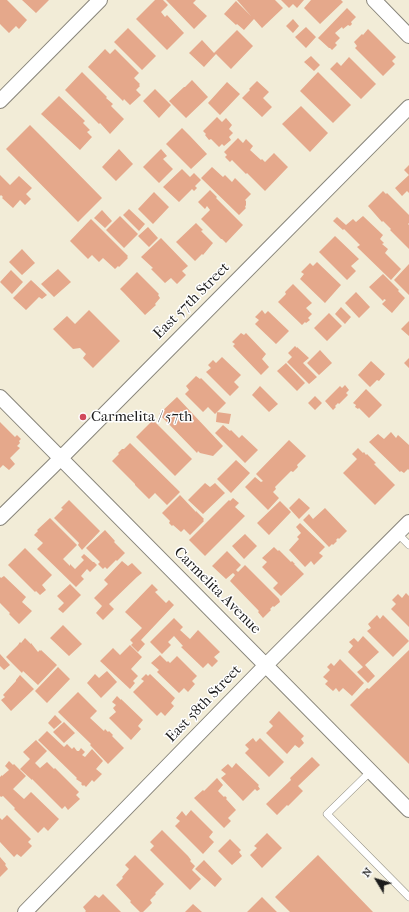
<!DOCTYPE html>
<style>
body{margin:0}
#map{position:relative;width:409px;height:912px;overflow:hidden;background:#f2ecd7;font-family:"IM FELL French Canon",serif}
canvas{display:block}
.north{position:absolute;left:357px;top:860px;width:40px;height:40px;-webkit-text-stroke:3px #fff;paint-order:stroke;rotate:308deg;font-size:11px;font-weight:700;line-height:16px;text-align:center;color:#1c1c1c}
.north::after{content:'';display:block;margin:auto;width:14px;height:18px;background:#1c1c1c;clip-path:polygon(50% 0,100% 100%,50% 72%,0 100%)}
</style>
<div id="map">
<canvas width="409" height="912"></canvas>
<div class="north">N</div>
</div>
<script>
const g = document.querySelector('canvas').getContext('2d');
g.lineJoin = 'round';
function fillPath(path, color) {
  g.fillStyle = color;
  g.fill(path, 'evenodd');
}
function strokePath(path, color, width, dash) {
  g.strokeStyle = color;
  g.lineWidth = width;
  g.lineCap = dash ? 'butt' : 'round';
  g.setLineDash(dash || []);
  g.stroke(path);
}
function label(font, color, halo, rows, align = 'center') {
  g.font = font + ' "IM FELL French Canon",serif';
  g.lineWidth = 3;
  g.setLineDash([]);
  g.textBaseline = 'middle';
  g.strokeStyle = halo;
  g.fillStyle = color;
  for (const [text, x, y, turn = 0] of rows) {
    g.save();
    g.translate(x, y);
    g.rotate((+turn || 0) * Math.PI / 180);
    g.textAlign = isNaN(turn) ? turn : align;
    if (halo) g.strokeText(text, 0, 0);
    g.fillText(text, 0, 0);
    g.restore();
  }
}
fillPath(new Path2D(`
 M0,0H7L27,20L19,29L16,26L9,33L0,24Z
 M22,0H49L36,13Z
 M155,0H163L168,5L161,12L165,17L167,15L184,33L167,50L136,19Z
 M166,0H196L193,3L207,16L194,29Z
 M237,0H275L283,8L262,28L254,19L244,30L237,24L236,25L224,14L236,1L251,16Z
 M281,0H304L297,8L293,4L289,8Z
 M311,0H341L343,2L320,24L304,8Z
 M347,8L356,17L351,22L352,24L350,26L348,25L343,29L342,27L335,33L340,38L335,43L337,45L332,50L330,48H329L318,38Z
 M293,19L299,26L293,33L286,26Z
 M306,27L316,37L306,48L295,37Z
 M128,28L156,56L142,70L114,42Z
 M368,29L396,57L392,61L395,64L383,76L355,48L357,46L354,42L362,34L363,35Z
 M237,30L253,46L231,69L216,54L204,67L189,53L202,40L214,53Z
 M105,49L110,54L115,49L139,73L134,78L140,84L139,85L140,86L136,90L141,95L130,105L124,99L123,101L88,67Z
 M311,56L320,65L314,71L304,62Z
 M349,57L376,84L361,99L330,69L337,62L341,66Z
 M82,72L107,97L106,98L113,104L111,106L124,119L110,134L100,123L99,124L65,90Z
 M318,72L351,105L333,123L300,91Z
 M192,80L208,97L186,118L169,101L184,87H185Z
 M257,81L269,92L263,98L272,107L262,117L242,98L250,90L249,89Z
 M227,82L240,94L220,115L208,103Z
 M155,89L171,105L159,118L143,101Z
 M59,96L85,121L83,123L90,130L87,132L92,137L80,150L41,114Z
 M301,106L328,133L310,152L282,124Z
 M217,117L222,122L226,118L232,125L229,129L233,133L229,137L231,140L224,146L222,144L219,147L211,139L209,140L205,135L206,134L203,131Z
 M30,125L43,138L102,198L78,222L6,149Z
 M182,128L190,136L207,154L191,169L166,144Z
 M238,138L243,143L246,139L253,146L250,150L261,160L262,159L265,162L274,153L288,167L265,191L247,173L246,174L232,160L230,162L225,157L227,155L224,152Z
 M119,149L133,164L116,181L102,167Z
 M161,149L167,156L163,159L173,169L159,183L143,167Z
 M409,165V175L404,170Z
 M212,167L223,177L225,175L232,182L235,178L251,194L245,200L246,201V205L245,207L246,208L239,215L201,178Z
 M182,169L190,177L194,173L201,180L195,186L197,188L194,191L192,189L179,202L163,187Z
 M0,175L10,185L19,176L32,188L26,194L31,199L25,205L20,200L13,208L2,198L3,197L1,195L0,196Z
 M409,175V193L407,191L402,196L395,188Z
 M210,190L217,197L216,198L243,225L226,243L222,239H221L201,219L210,210L207,206L205,209L198,202Z
 M383,191L386,194L387,193L409,215V223L408,224L409,225V249L390,230L391,229L383,221L382,222L368,206Z
 M154,192L169,207L153,224L138,209Z
 M129,209L145,224L139,231L123,215Z
 M102,210L112,221L105,228L94,218Z
 M120,216L138,234L124,248L106,230Z
 M363,216L383,235L380,239L384,243L382,244L388,249L385,253L401,269L391,280L357,247L360,245L344,229L343,230L333,221L337,217L346,225L353,219L356,222Z
 M91,219L128,256L127,257L128,258L119,267L118,266L115,269L103,258L99,262L92,255L88,259L70,241Z
 M196,223L203,230L201,231L213,243L203,255L202,254L195,261L176,242Z
 M148,227L158,238L149,247L138,236Z
 M335,236L359,259L351,266L356,271L347,280L319,252Z
 M161,238L188,266L182,271L186,275L177,284L171,278L165,283L151,269L153,268L141,257Z
 M22,249L35,263L22,275L9,262Z
 M317,262L341,285L325,303L300,279L304,274L301,272L310,263L313,266Z
 M409,264V295L394,280Z
 M58,269L71,282L54,297L41,284Z
 M11,270L23,282L12,294L0,282Z
 M137,272L159,294L158,295L160,298L155,304L156,305L145,315L124,293L120,289Z
 M383,274L399,290L398,291L405,298L392,313L382,304L386,300L384,299L383,301L369,287Z
 M31,280L47,295L42,299L39,297L26,310L13,298Z
 M293,284L312,303L306,308L312,314L308,318L310,320L306,323L305,322L302,325L278,302L286,294L285,292Z
 M356,292L370,307L359,318L345,303Z
 M341,307L351,317L345,324L335,314Z
 M89,310L120,341L93,368L83,358L86,354L80,348L73,349L53,329L67,316L75,324Z
 M262,310L265,314L268,311L289,331L276,344L255,324L259,320L255,317Z
 M329,313L342,326L327,341L314,328Z
 M409,321V336L401,329Z
 M241,333L244,335L246,333L266,354L262,359L269,367L261,375L233,346L235,344L232,342Z
 M295,346L297,348V347L309,358L303,363L317,377L309,384L287,362L292,357L288,353Z
 M320,350L332,363L319,375L307,363Z
 M222,357L241,375L234,382L239,387L230,396L206,372L211,368L208,365L213,360L216,363Z
 M409,358V368L404,363Z
 M371,361L385,374L379,381L377,380L370,387L358,375Z
 M286,363L305,383L297,391L277,371Z
 M196,376L200,379L201,378L226,403L215,414L208,407L203,412L185,394L189,390L186,386Z
 M345,385L349,390L346,393L348,395L339,404L338,403L335,406L336,407L333,410L325,401L340,386L342,388Z
 M260,386L278,404L269,412L252,395Z
 M366,389L382,405L369,418L359,408L358,409L355,407L356,405L353,403Z
 M315,396L322,403L315,410L308,403Z
 M177,397L223,446L213,456L200,453L198,451L197,453L159,414Z
 M217,412L231,414L229,424L216,422Z
 M153,420L192,459L175,476L136,437Z
 M0,422L15,437L17,435L21,439L19,441L20,443L17,446L20,448L10,458L15,464L9,470L3,465L0,468Z
 M223,425L230,431L231,430L239,438L242,435L258,450L245,463L215,433Z
 M391,432L396,438L398,435L409,445V470L408,469L404,473L401,471L400,472L369,442L378,434L384,439Z
 M289,440L306,456L297,465L298,467L293,472L291,471L275,487L276,489L273,492L279,498L268,510L245,487L255,477L261,482L263,481L256,474Z
 M130,443L180,492L167,505L155,493L149,499L135,485V484L112,461L119,454L118,453L122,449H124Z
 M358,448L363,453L364,452L366,455L367,454L376,463L374,464L395,485L375,505L343,473L357,459L352,454Z
 M236,460L250,473L231,493L217,479Z
 M205,483L210,487L215,483L225,493L203,514L188,500Z
 M180,495L196,512V511L204,519L203,520L204,521L190,535L184,529L181,532L173,525L172,526L169,523L170,521L162,513Z
 M233,498L239,503L235,507L245,516L205,556L189,540L229,500L230,501Z
 M299,498L310,508L299,519L289,508Z
 M69,500L100,531L82,550L78,545L79,543L54,518L63,509L61,508Z
 M280,501L291,512L269,535L257,523Z
 M325,508L347,531L339,539L338,538L336,540L337,541L333,545L332,544L329,547L303,520L309,514L313,519Z
 M50,518L77,545L63,559L70,566V564L75,569L84,560L81,557L84,554L93,562H94L97,565L90,572L87,569L81,576L84,579L76,587L37,549L43,543L34,535L38,531L37,530Z
 M300,523L325,547L319,553L323,556L314,565L311,561L305,567L289,550L299,539L297,537L301,533L296,527Z
 M105,530L115,541L114,542L125,553L117,561L116,560L107,569L105,567L103,569L98,564L100,562L86,548Z
 M245,534L257,546L244,559L232,546Z
 M274,547L278,551L279,550L291,562L292,561L295,564H294L304,574L281,596L273,588L278,583L262,567L267,562L262,558Z
 M25,548L52,575L42,585L46,590L40,595L36,591L35,592L8,565Z
 M227,551L241,565L236,570L238,572L245,565L279,599L280,602L274,607L273,606L270,609L271,610L263,618L258,612L259,611L230,581L235,575L233,573L226,579L212,566Z
 M122,561L128,566L132,563L142,573L137,577L109,604L114,609L103,620L96,613L102,606L94,598L108,584L104,580Z
 M4,576L26,597L22,602L32,611L19,624L9,614L10,613L0,603V577L1,578Z
 M70,584L81,595L63,613L58,609L64,603L57,596Z
 M152,584L158,590L155,592L166,603L169,600L174,605L141,640L145,644L138,652L131,645L133,643L130,640L142,628L125,612Z
 M406,593L409,596V627L391,609L396,604L392,600L398,594L402,598Z
 M377,615L380,619L383,615L409,641L393,657L367,631L371,628L368,624Z
 M174,618L183,627L180,630L190,639L198,630L220,652L214,657L218,661L212,667L208,663L203,668L181,647L183,646L174,636L168,642L171,645L162,654L150,642Z
 M63,625L82,644L69,656L50,638Z
 M363,636L379,652L365,665L375,676L368,683L357,672L363,667L348,652L353,646L349,642L354,638L358,642Z
 M25,638L31,644V643L38,652L40,650L41,651V650L57,665L38,685L23,671L22,673L6,657L18,645L20,642L21,643Z
 M130,645L142,657L131,669L138,676L133,681L135,683L130,689L100,661L113,648L120,655Z
 M409,650V764L350,705L367,688L369,689Z
 M0,654L10,665L4,670L0,666Z
 M160,655L167,662L168,661L170,663L177,656L197,676L192,681L195,684L188,692L184,688L179,693L157,672L159,670L151,663Z
 M340,659L364,683L352,696L343,688L339,692L336,688L333,691L325,684L328,681L323,677L330,670L327,667L331,663L334,666Z
 M58,667L70,679L47,703L35,691Z
 M107,671L117,682L101,698L87,683L95,674L99,678Z
 M146,674L148,676L150,674L175,698L171,703L174,706L165,716L161,712L157,716L133,692L144,681L141,679Z
 M20,675L34,689L11,711L1,700L5,697L3,695L16,681V680Z
 M78,692L97,711L90,718L104,731L105,729L108,732L109,731L113,735L112,736L124,748L108,764L90,745L91,744L58,712Z
 M117,696L121,700V699L143,720L138,726L141,729L131,740L109,718L116,712L113,708L116,705L112,702Z
 M279,711L304,736L301,739L304,743L299,748L295,745L287,754L266,733L273,726L269,722Z
 M55,715L62,722L54,729L48,723Z
 M64,722L75,733L64,743L53,732Z
 M47,731L64,747L67,744L72,749L74,747L77,751H79L81,748L85,752L82,755L85,757L92,749L103,761L96,769L102,774L94,782L92,780L86,787L84,785L83,786L81,784L82,783L76,779L77,778L38,740Z
 M253,738L256,742L260,738L284,762L269,777L245,753L249,749L245,745Z
 M36,740L47,751L35,763L40,768L47,762L54,769L55,768L79,792L76,795L80,799L68,810L65,806L62,809L32,779V780L20,769L30,759L23,752Z
 M312,757L320,765L298,786L303,791L288,806L287,805L277,815L266,804L291,780L290,778Z
 M9,761L13,765L14,764L26,776L13,789L24,799L31,792L59,819L48,831L44,827L38,833L14,809L15,808L3,796L1,797L0,796V777L2,775V776L9,770L5,766Z
 M236,763L259,785L258,786L260,789L257,791L255,789L243,801L221,778L226,774L221,770L228,764L232,768Z
 M217,778L223,785L218,791L224,797L225,796L227,798L226,799L236,810L228,818L231,821L224,828L194,798L203,790L204,791Z
 M191,810L213,832L209,837L214,842L203,854L175,826L180,821L176,818L182,811L186,816Z
 M7,815L31,839L28,842L32,846L21,857L17,854L14,857L0,842V818L2,820Z
 M162,830L188,856L191,860L190,861L195,866L192,870L201,879L190,890L150,850L154,846L150,842Z
 M267,833L282,848L262,868L250,855L257,848L254,846Z
 M230,839L241,850L239,852L242,856L232,865L218,851Z
 M135,855L164,884L155,893L156,894L150,900L152,903L143,912H140L130,902L131,901L116,885L123,878L122,877L129,869L125,865Z
 M318,855L373,912H290L275,897Z
 M0,857L6,864L5,865L8,869L0,877Z
 M204,860L222,879L215,887L195,869Z
 M103,894L121,912H85L86,911L83,907L95,895L99,898Z
 M262,897L277,912H247Z
 M193,904L202,912H185Z`), '#e5a88b');
const lane = new Path2D(`
 M397,533L409,545
 M371,771L327,814L409,897`);
const street = new Path2D(`
 M374,0L409,36
 M0,101L100,0
 M0,397L409,810
 M0,518L52,467L409,107
 M25,912L266,665L409,522`);
strokePath(lane, '#87847a', 8);
strokePath(street, '#87847a', 16);
strokePath(lane, '#fff', 7);
strokePath(street, '#fff', 14);
for (const [x, y, r, color] of [
 [83,417,4,"#d1495b"]
]) {
  const dot = new Path2D();
  dot.arc(x, y, r, 0, 2 * Math.PI);
  g.fillStyle = color;
  g.fill(dot);
  strokePath(dot, '#fff', 1.5);
}
label('15px', '#1c1c1c', '#fff', [
 ["East 57th Street",192,301,-45],
 ["Carmelita Avenue",217,591,45],
 ["East 58th Street",204,704,-46]
]);
label('15px', '#1c1c1c', '#fff', [
 ["Carmelita / 57th",91,417]
], 'left');
</script>
